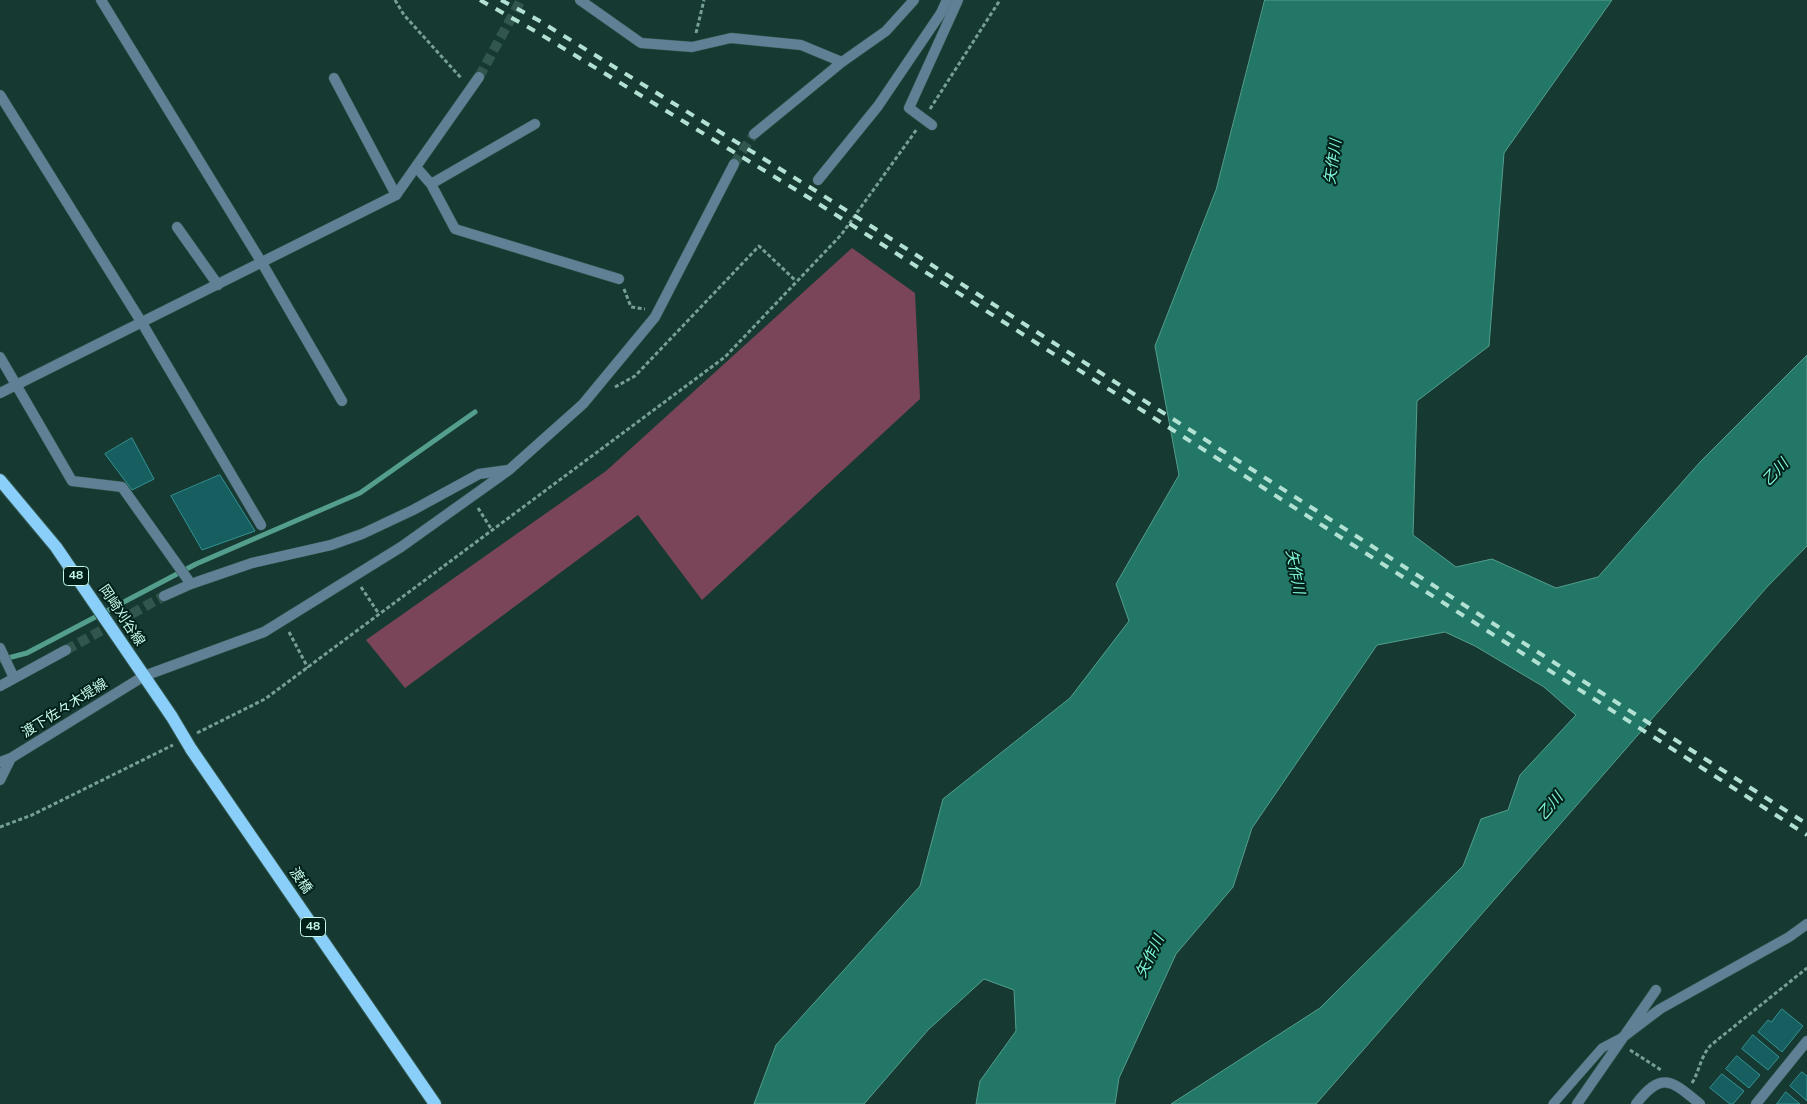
<!DOCTYPE html>
<meta charset="utf-8">
<style>
body{margin:0}
canvas{display:block;background:#163931}
</style>
<canvas width="1807" height="1104"></canvas>
<script>
const g = document.querySelector('canvas').getContext('2d');
g.lineJoin = 'round';
function fillPath(path, color) {
  g.fillStyle = color;
  g.fill(path, 'evenodd');
}
function strokePath(path, color, width, dash) {
  g.strokeStyle = color;
  g.lineWidth = width;
  g.lineCap = dash ? 'butt' : 'round';
  g.setLineDash(dash || []);
  g.stroke(path);
}
function label(font, color, halo, rows, align = 'center') {
  g.font = font + ' "Nunito Sans","Noto Sans JP",sans-serif';
  g.lineWidth = 4;
  g.setLineDash([]);
  g.textBaseline = 'middle';
  g.strokeStyle = halo;
  g.fillStyle = color;
  for (const [text, x, y, turn = 0] of rows) {
    g.save();
    g.translate(x, y);
    g.rotate((+turn || 0) * Math.PI / 180);
    g.textAlign = isNaN(turn) ? turn : align;
    if (halo) g.strokeText(text, 0, 0);
    g.fillText(text, 0, 0);
    g.restore();
  }
}
fillPath(new Path2D(`
 M852,248L915,293L920,399L702,600L638,515L405,688L366,640L606,471Z`), '#7a4459');
const water = new Path2D(`
 M1265,0H1612L1504,153L1489,346L1417,401L1413,535L1456,567L1492,559L1556,588L1598,577L1701,461L1807,355V546L1767,587L1316,1104H1171L1320,1008L1463,866L1481,819L1508,810L1520,775L1576,715L1544,687L1475,646L1445,632L1377,645L1252,828L1233,887L1176,954L1119,1078L1115,1104H976L980,1081L1016,1031L1014,990L984,979L928,1030L864,1104H754L776,1045L920,886L943,799L1070,698L1129,621L1116,584L1179,475L1155,346L1216,190Z`);
fillPath(water, '#276');
strokePath(water, '#549e8e', 1);
strokePath(new Path2D(`
 M0,660L27,653L196,564L360,493L475,412`), '#549e8e', 5);
const building = new Path2D(`
 M132,438L154,479L132,490L105,454Z
 M220,475L255,531L202,550L171,496Z
 M1782,1009L1803,1026L1782,1052L1758,1032L1768,1020L1771,1022Z
 M1753,1035L1779,1057L1768,1070L1742,1049Z
 M1737,1056L1760,1075L1749,1088L1726,1069Z
 M1802,1072L1807,1076V1101L1790,1086Z
 M1722,1074L1744,1091L1733,1104H1730L1710,1088Z
 M1786,1092L1800,1104H1777Z`);
fillPath(building, '#165e5f');
strokePath(building, '#349293', 1);
strokePath(new Path2D(`
 M734,164L754,134
 M66,650L164,596`), '#31564d', 10, [10, 5]);
strokePath(new Path2D(`
 M479,77L521,0`), '#31564d', 10, [10, 5]);
const service = new Path2D(`
 M1553,1104L1602,1048L1623,1037`);
const minor = new Path2D(`
 M101,0L262,263L342,401
 M580,0L641,43L692,47L731,38L801,45L842,62
 M334,78L396,195
 M0,95L142,323L261,525
 M932,125L909,108L958,0
 M754,134L842,62L886,31L914,0
 M416,167L431,184L455,229L619,279
 M818,180L878,106L941,13L947,0
 M431,184L535,124
 M177,227L218,285
 M0,357L72,481L122,487L191,584
 M164,596L191,584L252,563L331,545L362,534L413,510L479,474L508,470
 M0,648L14,678
 M0,686L66,650
 M0,762L11,758L144,676L264,632L401,547L509,470L583,404L655,317L734,164
 M0,780L11,758
 M1623,1037L1660,1009L1789,937L1807,924
 M1577,1104L1656,990
 M1756,1104L1807,1041`);
const tertiary = new Path2D(`
 M0,393L396,195L479,77
 M1636,1104C1662,1070 1672,1081 1700,1104`);
const primary = new Path2D(`
 M0,480L56,547L172,717
 M191,749L435,1104`);
strokePath(service, '#32584f', 10);
strokePath(minor, '#32584f', 11);
strokePath(tertiary, '#32584f', 11);
strokePath(primary, '#32584f', 14);
strokePath(new Path2D(`
 M395,0L404,15L462,79
 M696,33L704,0
 M930,109L1000,0
 M624,289L631,307L645,309
 M615,387L635,376L759,246L796,281
 M478,508L492,530
 M361,587L379,614
 M289,632L308,668
 M197,733L265,699L725,357L841,235L917,129
 M0,827L32,815L173,745
 M1630,1050L1661,1070
 M1692,1083C1700,1070 1700,1057 1711,1045L1807,968`), '#76a095', 3, [4, 2.5]);
strokePath(service, '#608195', 9);
strokePath(minor, '#608195', 10);
strokePath(tertiary, '#608195', 10);
strokePath(primary, '#89cff9', 12);
strokePath(new Path2D(`
 M480,0L535,31L811,199L1807,835
 M501,0L538,20L816,191L1807,824`), '#b2e1d4', 4, [9, 9]);
const primaryBridge = new Path2D(`
 M172,717L191,749`);
strokePath(primaryBridge, '#32584f', 14, []);
strokePath(primaryBridge, '#89cff9', 12);
for (const [x, y, w] of [
 [76,576,25],
 [313,927,25]
]) {
  const box = new Path2D();
  box.roundRect(x - w / 2, y - 9.5, w, 19, 4);
  g.fillStyle = '#002019';
  g.fill(box);
  strokePath(box, '#c7f8ea', 1);
}
label('bold 12px', '#c7f8ea', null, [
 ["48",76,576],
 ["48",313,927]
]);
label('14px', '#c7f8ea', '#002019', [
 ["岡崎刈谷線",121,616,56],
 ["渡下佐々木堤線",65,709,-32],
 ["渡橋",300,881,55]
]);
label('italic 15px', '#81f6da', '#002019', [
 ["矢作川",1334,162,-82],
 ["乙川",1776,473,-47],
 ["矢作川",1294,572,79],
 ["乙川",1551,807,-50],
 ["矢作川",1151,957,-64]
]);
</script>
